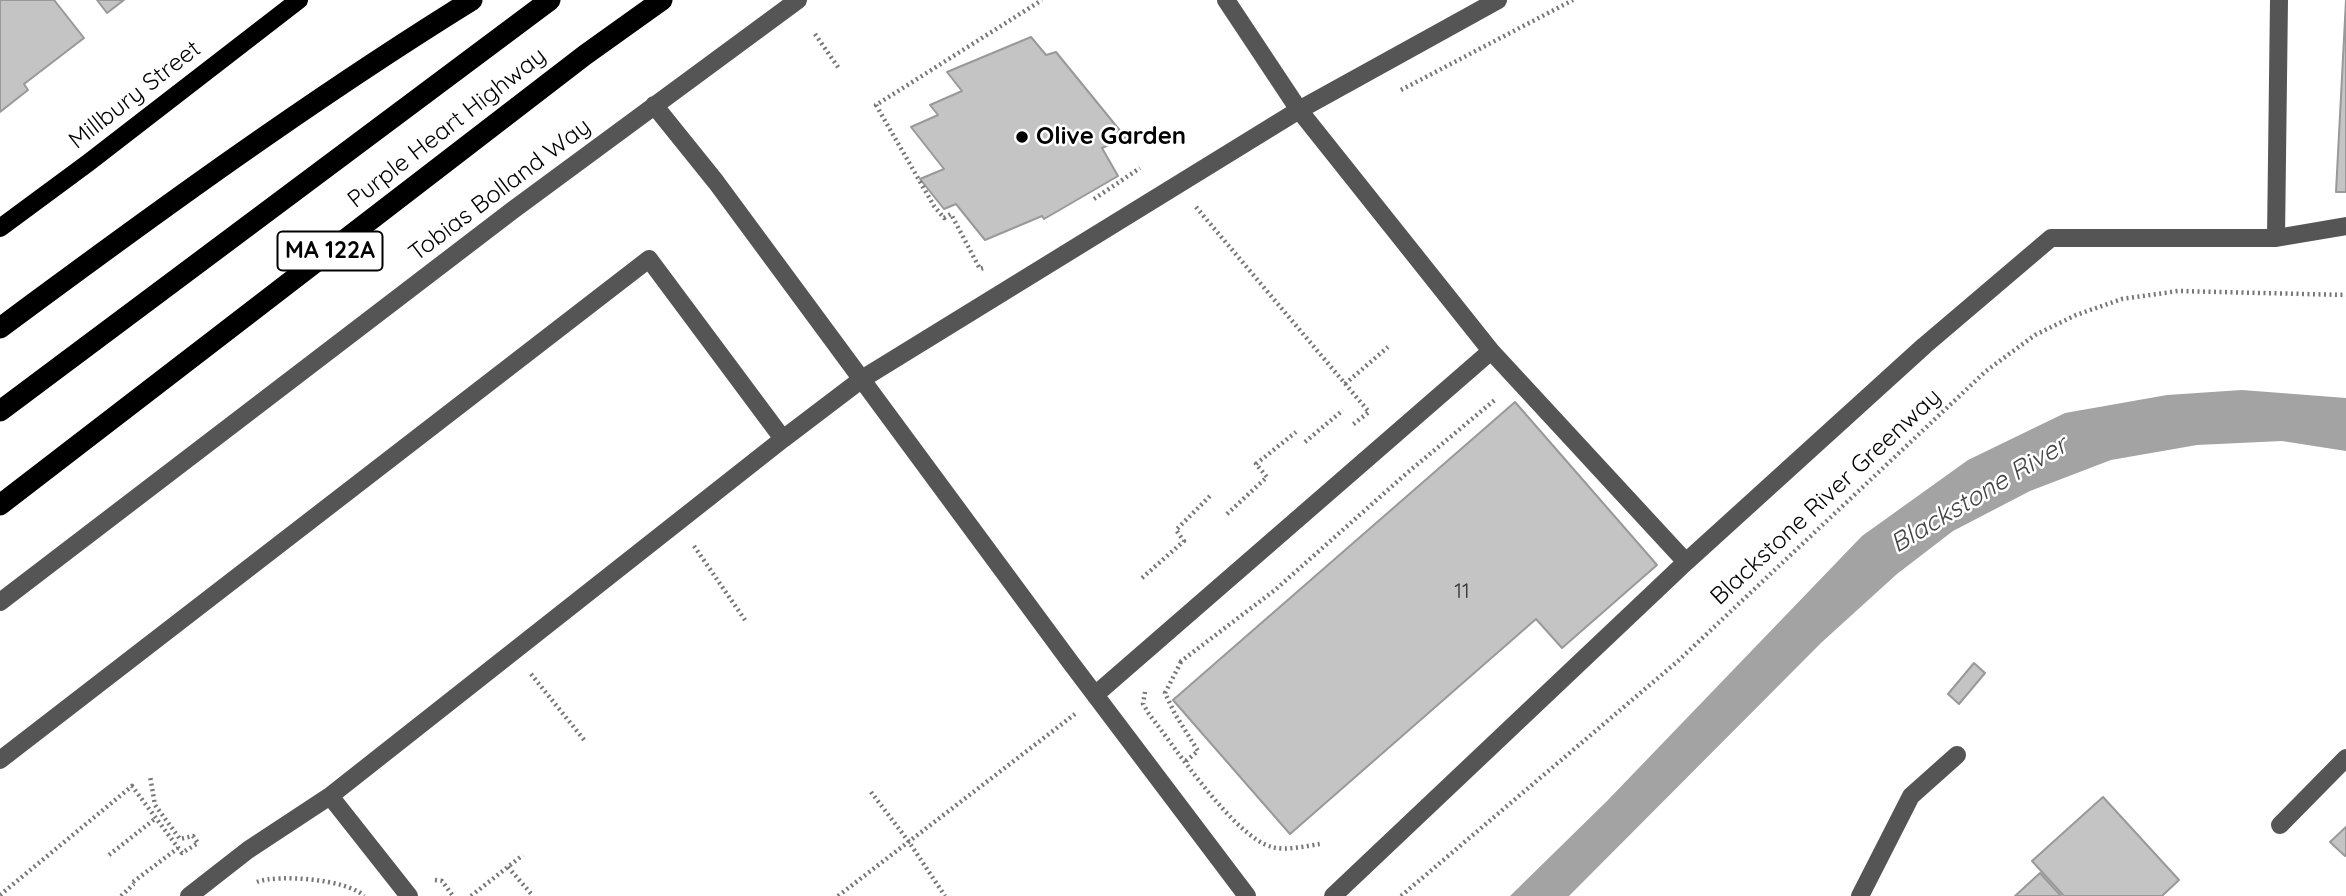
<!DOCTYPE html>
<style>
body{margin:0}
canvas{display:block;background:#fff}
</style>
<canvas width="2346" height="896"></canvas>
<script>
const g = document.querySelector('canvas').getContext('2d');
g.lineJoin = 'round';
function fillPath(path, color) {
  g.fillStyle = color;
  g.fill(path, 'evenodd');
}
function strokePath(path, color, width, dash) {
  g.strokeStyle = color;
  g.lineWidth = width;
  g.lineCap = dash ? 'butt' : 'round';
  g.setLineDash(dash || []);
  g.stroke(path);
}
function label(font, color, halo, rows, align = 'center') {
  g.font = font + ' Quicksand,sans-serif';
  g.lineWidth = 5;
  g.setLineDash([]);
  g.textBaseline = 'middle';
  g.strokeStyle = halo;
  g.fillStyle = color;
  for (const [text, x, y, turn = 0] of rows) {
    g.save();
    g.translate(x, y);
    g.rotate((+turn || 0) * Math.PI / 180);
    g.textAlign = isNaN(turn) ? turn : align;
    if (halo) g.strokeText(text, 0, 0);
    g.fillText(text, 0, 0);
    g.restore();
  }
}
fillPath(new Path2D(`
 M2242,390L2346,398V451L2282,441L2197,445L2111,460L2030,491L1953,531L1897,574L1822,642L1569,896H1510L1607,801L1862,536L1968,460L2065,413L2167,395Z`), '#a3a3a3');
const building = new Path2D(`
 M0,0H54L84,38L24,84L28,90L0,112Z
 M97,0H124L107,13Z
 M2346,0V192H2336Z
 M1031,37L1046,55L1056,52L1126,138L1102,148L1118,176L1044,219L1042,216L985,240L956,204L944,209L920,179L944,169L911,127L938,115L930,105L962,91L947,72Z
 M1515,402L1657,565L1562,648L1536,619L1290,834L1173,700Z
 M1974,663L1985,673L1959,704L1948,694Z
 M2103,797L2179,880L2162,896H2064L2032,861Z
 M2346,827V855L2345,856L2330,842Z
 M2040,873L2061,896H2015Z`);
fillPath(building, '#c4c4c4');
strokePath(building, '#999', 2);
strokePath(new Path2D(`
 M815,34L840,70
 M1401,90L1573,0
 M1094,199L1140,168
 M1196,207L1369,412L1351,426
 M983,268L980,269L951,214L944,218L934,206L876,105L1042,0
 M1345,384L1388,347
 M1305,442L1343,410
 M1227,514L1267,477L1256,464L1296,432
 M694,546L745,620
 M1142,578L1184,541L1176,530L1211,495
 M1180,662L1275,590L1407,473L1496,399
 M1181,662L1165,693L1175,714L1198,751L1186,761
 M531,674L585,741
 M1145,692L1143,704L1149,714C1175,747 1234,837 1272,847C1286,851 1306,846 1320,844
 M871,792L909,842L945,896
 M109,855L156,818
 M508,867L533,896
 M435,880L442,881L453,896
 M133,882L178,848
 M257,882C278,874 347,879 364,896
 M0,895L132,786L182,853L198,843L193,836L180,839L155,805L150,776
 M121,896L134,884
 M471,896L523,855
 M838,896L1075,714
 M1401,896L1678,661L1986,371L2035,335L2076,315L2122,299L2178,291L2346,295`), '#777', 4.5, [2, 3.5]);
strokePath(new Path2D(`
 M654,105L716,182L1071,663L1247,896
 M2276,238L2279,0
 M1491,351L1686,562L1924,346L2051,238H2276L2346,226
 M0,602L513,210L798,0
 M1095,695L1491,351L1299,110L1498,0
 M0,760L649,259L783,439L862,379L1299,110L1226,0
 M330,796L783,439
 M2280,825L2346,758
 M189,896L248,850L330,796L409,896
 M1333,896L1686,562
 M1860,896L1911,796L1957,755`), '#555', 18);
strokePath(new Path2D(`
 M0,228L88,163L299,0`), '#000', 18);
strokePath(new Path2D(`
 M0,328C154,214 309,101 472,0
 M0,411L550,0
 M0,505L585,55L662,0`), '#000', 21);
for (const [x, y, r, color] of [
 [1022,137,7,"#000"]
]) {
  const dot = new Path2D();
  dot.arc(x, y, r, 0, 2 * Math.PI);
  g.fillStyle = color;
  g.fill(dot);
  strokePath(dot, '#fff', 2.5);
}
label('21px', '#313131', null, [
 ["11",1462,592]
]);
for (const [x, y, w] of [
 [330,251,105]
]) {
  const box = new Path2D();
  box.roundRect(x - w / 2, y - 19.5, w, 39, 5);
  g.fillStyle = '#fff';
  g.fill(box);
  strokePath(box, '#000', 2);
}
label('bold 23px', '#000', null, [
 ["MA 122A",330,251]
]);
label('24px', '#000', '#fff', [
 ["Millbury Street",135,95,-38],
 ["Purple Heart Highway",447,128,-38],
 ["Tobias Bolland Way",500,190,-37],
 ["Blackstone River Greenway",1826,497,-43]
]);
label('bold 24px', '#000', '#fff', [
 ["Olive Garden",1036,137]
], 'left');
label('italic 26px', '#444', '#fff', [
 ["Blackstone River",1979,495,-31]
]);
</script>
